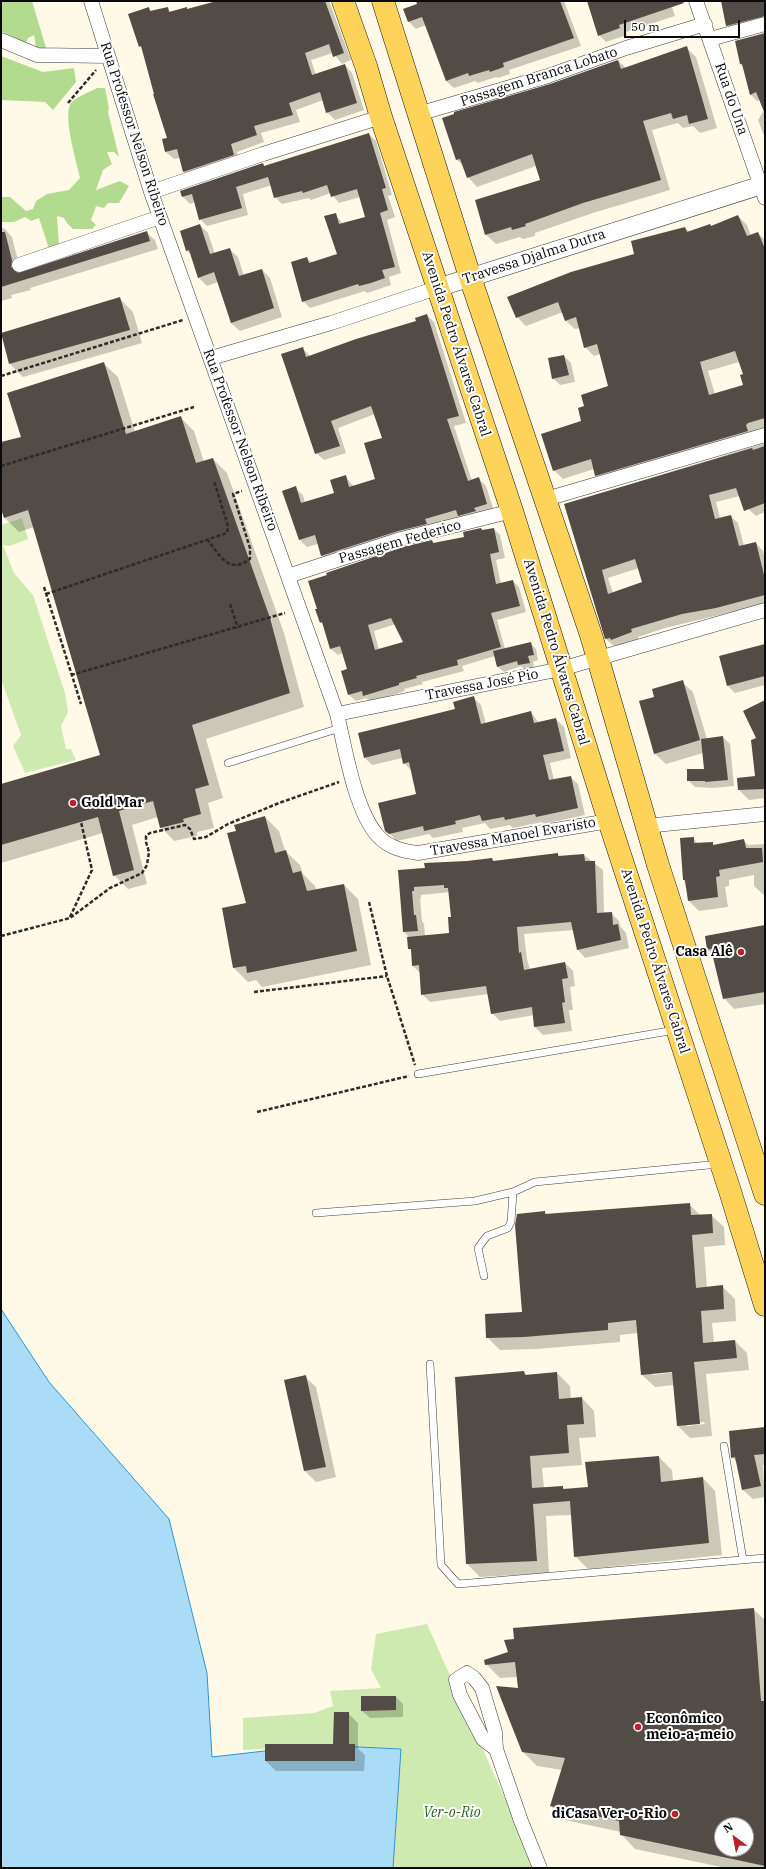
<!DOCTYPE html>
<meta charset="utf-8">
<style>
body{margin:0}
#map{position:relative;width:766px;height:1869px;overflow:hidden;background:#fffae7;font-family:"IBM Plex Serif",serif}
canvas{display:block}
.frame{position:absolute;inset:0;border:2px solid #0a0a0a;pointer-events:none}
.north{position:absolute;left:714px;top:1817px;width:40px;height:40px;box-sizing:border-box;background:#fff;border:1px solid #9d9d9d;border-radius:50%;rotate:328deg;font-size:11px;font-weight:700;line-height:16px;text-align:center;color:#0a0a0a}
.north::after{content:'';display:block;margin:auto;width:14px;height:18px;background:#be1f28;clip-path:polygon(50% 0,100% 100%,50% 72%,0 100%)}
.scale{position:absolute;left:624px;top:20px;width:116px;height:18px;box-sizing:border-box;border:2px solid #0a0a0a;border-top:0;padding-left:5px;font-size:12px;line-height:14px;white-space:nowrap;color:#0a0a0a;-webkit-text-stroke:3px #fff;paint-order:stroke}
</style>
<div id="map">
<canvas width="766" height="1869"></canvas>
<div class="frame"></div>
<div class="north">N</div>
<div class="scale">50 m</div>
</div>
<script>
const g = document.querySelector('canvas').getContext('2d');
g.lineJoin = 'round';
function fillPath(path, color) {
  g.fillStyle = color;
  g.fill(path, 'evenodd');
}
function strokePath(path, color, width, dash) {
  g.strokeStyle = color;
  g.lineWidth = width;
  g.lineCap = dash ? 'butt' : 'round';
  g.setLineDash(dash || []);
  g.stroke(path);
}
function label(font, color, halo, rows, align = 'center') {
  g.font = font + ' "IBM Plex Serif",serif';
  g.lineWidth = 4;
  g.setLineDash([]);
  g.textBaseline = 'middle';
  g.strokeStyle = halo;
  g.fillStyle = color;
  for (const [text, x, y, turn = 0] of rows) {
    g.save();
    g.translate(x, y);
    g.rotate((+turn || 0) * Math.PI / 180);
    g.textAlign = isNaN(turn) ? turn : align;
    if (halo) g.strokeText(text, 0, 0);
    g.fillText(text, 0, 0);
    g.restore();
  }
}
fillPath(new Path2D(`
 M22,518L28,539L10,546L3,545L14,573L33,595L65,693L68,712L61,726L66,749H71L76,760L25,773L13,746L21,735L1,679V525Z
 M427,1624L536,1868H393L401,1749L294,1747L243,1750V1718L314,1713L333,1706L330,1691L381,1688L371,1669L376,1634Z`), '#cfeab1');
fillPath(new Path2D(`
 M1,1H32L47,51L36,48L34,35L28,38L26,43L1,31Z
 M1,56L43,72L74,68L76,82L53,110L45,102L1,100Z
 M97,88H105L109,108L108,112L119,157L114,152H107L112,164L103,170L96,190L120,181L129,186L119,203H108L104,208L96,206L91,220L96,225L92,229H73L67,223L64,218L57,216L59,245L49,249L39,218L31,221L25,217L14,222H1V197H10L26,211L33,209L36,201L47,194L69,190L80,178C77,163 61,112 72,102C78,96 90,92 97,88Z`), '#b2db90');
const water = new Path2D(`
 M1,1309L49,1382L169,1519L207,1673L212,1757L317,1745L401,1749L393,1868H1Z`);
fillPath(water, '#aadcf8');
strokePath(water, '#2f93d1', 1);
fillPath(new Path2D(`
 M216,1H329L351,60L342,64L333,53L311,60L316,75L345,65L352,73L364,110L335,120L327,112L323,100L296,110L300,122L261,133L264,142L237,152L241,162L191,179L184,172L180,158L174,159L166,152L163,140L168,139L143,49L140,46L148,8L152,12L167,8L171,12L187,8L188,10Z
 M417,1H564L581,46L509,70L510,74L498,78L496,77L478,83L475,81L454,88L446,81L426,25L416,29L409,22L405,10L418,5Z
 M588,1H670L675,16L626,32L627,35L606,42L599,35Z
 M721,1H765V23L733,32L727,25Z
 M765,34V138L758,120L764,110L760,100L757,101L750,94L743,67L740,64Z
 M686,47L696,57L717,128L700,133L693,126L683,128L678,123L652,130L670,190L593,213L535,233V236L523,239L520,237L496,244L486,235L541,180L536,166L477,187L468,177L464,166L457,160L551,85L618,61L626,68Z
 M369,134L376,141L392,195L388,196L395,217L387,220L401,273L389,277L391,285L367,293L365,291L310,308L303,301L307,258L312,263L338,255L335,214L343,224L366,217L360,197L339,203L331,193L311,200L309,198L282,204L275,197L272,185L243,194L248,215L207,226L200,219L195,202L190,204L183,197L263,164L265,167Z
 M738,216L747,225L751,236L758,233L765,240V430L605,484L596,475L594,469L563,479L554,470L582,422L585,407L610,387L601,354L594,356L585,347L580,328L575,329L566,321L563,312L526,326L517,317L685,228L690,232L710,225L712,227ZM739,362L744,374V386L715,394L708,371Z
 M200,225L208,233L215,254L229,249L238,257L244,276L262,270L270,278L282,317L240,331L231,323L218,282L207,286L198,277L191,255L187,251L181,231Z
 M4,228L12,237L20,269V273L146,232L155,240L158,249L30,288L31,290L11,295L12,298L1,301V229Z
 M120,299L133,312L142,343L23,377L10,364Z
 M427,315L434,322L466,423L454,426L472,481L478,478L486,486L494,511L329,563L322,556L318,544L307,547L300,540L295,488L303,495L305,503L335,494L345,476L354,487L376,480L383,438L375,414L338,428L346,453L324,460L316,453L302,348L310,356L417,322Z
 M564,356L571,363L575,382L560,385L553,378Z
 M104,364L118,377L135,432L180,417L194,431L204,462L213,459L227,473L284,633L304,707L206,739L223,798L208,803L214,828L197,832V836L174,841L161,827L158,817L132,825L147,884L128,889L114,875L103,833L1,863V785L102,755L34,527L19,532L5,518L1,505V443L22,438Z
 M765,443V512L756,516L743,504L740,496L716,502L720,518L730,516L738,523L744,546L756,543L763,551L765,558V604L665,628L638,637L639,640L619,647L617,645L614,646L606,639L565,504ZM639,568L643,583L613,593L608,578Z
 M494,529L500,535L505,558L496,560L501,584L513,581L519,587L526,612L497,620L505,649L530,643L536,649L538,660L533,662L534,668L525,670L521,666L504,672L498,667L495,656L462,666L464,671L422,682L423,684L404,689L405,691L371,702L366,698L356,701L349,695L342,672L348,670L343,653L338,655L331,649L324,625L321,622L432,541L435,544L466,538ZM396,624L404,642L379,650L374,631Z
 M765,645V685L735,693L728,686L720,657Z
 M682,682L693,692L707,739L723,737L730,744L734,786L713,788L695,787L688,780L705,770L703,753L666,764L655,754V697Z
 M473,697L481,705L486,724L531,712L539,723L556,719L564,727L571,758L550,763L554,780L570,777L578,784L585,815L544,824L542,822L513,828L510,825L490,829L485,823L462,828L463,832L433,838L429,834L397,841L386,830L417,795L412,771L404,763L403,758L372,765L365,758L456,709Z
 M765,737V798L749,800L739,790L756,777Z
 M265,817L279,831L285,851L300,865L303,874L315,886L316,890L344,885L358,899L371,965L262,987L256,980L248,982L234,968L248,904L237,831Z
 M693,838L698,844L712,843L715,846L744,841L748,845L765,844V896L754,886V875L729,880V886L725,887L728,907L699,911L689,901L684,880Z
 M558,854L560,857L584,855L603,870L604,914L611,913L619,921L620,926L626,933L629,948L585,958L578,950L574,930L524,934L527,959L530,970L565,963L573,971L575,986L570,987L573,1010H569L572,1031L543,1035L535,1027L534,1015L500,1021L492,1013L488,994L430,1002L422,994L420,973L413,966L412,952L409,949L410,938L404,932L399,871L492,859L495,862ZM450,892L452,918L451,934L425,936L424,924L422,921L420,898H421V895Z
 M765,926V1004L734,1009L724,998L714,956L708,950Z
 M689,1204L701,1216L711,1215L724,1227L725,1245L704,1247L707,1288L722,1286L735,1299L736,1321L712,1323L714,1343L735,1341L747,1353L749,1370L706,1374L712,1436L690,1438L678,1426L674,1385L655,1387L642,1375L638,1333L620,1335V1342L537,1349L500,1350L487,1337L523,1313L545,1212L548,1215ZM677,1370V1372L652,1375V1373ZM704,1422L705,1424L687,1426V1424Z
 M524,1372L527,1375L557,1373L570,1386L571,1399L582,1398L594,1411L596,1437L579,1438L582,1465L542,1468L544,1488L562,1487L566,1490L589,1487L659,1457L672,1470L673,1481L703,1478L715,1491L722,1555L588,1569L575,1556L572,1515L546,1516L549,1573L480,1577L467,1564Z
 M305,1377L316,1387L336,1477L316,1482L305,1471L285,1381Z
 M765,1428V1464L763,1465L765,1497L753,1499L743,1490L737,1462L732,1457Z
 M753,1609L765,1620V1868H726L635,1849L621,1834V1832L565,1820L551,1806L562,1770L537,1766L523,1752L518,1677L500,1678L486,1664ZM722,1825H746V1849H722Z
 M396,1697L403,1704V1717L370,1718L362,1711Z
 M348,1713L358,1723V1749L365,1755L364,1771H276L266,1761L334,1745Z`), '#0003');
fillPath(new Path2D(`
 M217,1H325L344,53L333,57L329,44L305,53L312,75L345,64L357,103L326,113L320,92L289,103L293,115L254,126L257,135L231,144L234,155L183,172L177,149L165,152L162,139L167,138L153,94H154L141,46L139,47L128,14L149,7L150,11L168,7L169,12L187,7V9Z
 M416,1H560L574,38L503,63L504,67L490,72L489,70L469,76L468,73L446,81L422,17L408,22L403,9L417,4Z
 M587,1H683L684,3L619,25L620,28L598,36Z
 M721,1H765V16L726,26Z
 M765,33V114L756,92L750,95L742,64H740L735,41Z
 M687,46L708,119L689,124L687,115L673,119L671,113L643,121L661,180L583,203L525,224L526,226L512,230L511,227L485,235L475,200L540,180L532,154L467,178L460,159L456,160L442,118L454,114V112L550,84L618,60L621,69Z
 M369,133L386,188L382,189L388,210L380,213L395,267L382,270L385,278L371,283L359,286L358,284L302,302L291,262L307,257L309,263L337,254L324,216L336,213L339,224L365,217L357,189L331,197L327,185L303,193L302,191L274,198L268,177L236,187L242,208L199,220L192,194L182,197L180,191L263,163L264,166Z
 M738,215L747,236L758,232L765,249V418L748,423L746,425L748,431L595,476L591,459L553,471L541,434L581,421L578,408L584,406L581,395L608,386L597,344L584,348L576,317L565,321L558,302L516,318L507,297L571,272L634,254L631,241L685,227L687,232L710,224L711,226ZM735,351L743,374L740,375L743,385L709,395L700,362Z
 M200,224L210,254L230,248L239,276L262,269L274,308L231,323L214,272L198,278L189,250L186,251L180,231Z
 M147,231L150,241L1,287V232H5L12,260L11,267L18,273Z
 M120,297L130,330L9,364L1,333Z
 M427,314L459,416L447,419L468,481L479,477L487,504L474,508L476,511L458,516L456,510L425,519L427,524L398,531L321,556L315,535L299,540L282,491L296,486L301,503L334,493L330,480L346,475L349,487L375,479L364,443L382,438L371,406L331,421L340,446L315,454L281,354L303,347L306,357L356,339L416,321L415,318Z
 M564,355L569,375L552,379L548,358Z
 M104,362L126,434L181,416L196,463L213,458L270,618L290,693L192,725L209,785L195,789L201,814L183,819L184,822L160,828L153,801L119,811L134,870L113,876L98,817L1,845V784L100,755L28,510L4,518L1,509V442L21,437L7,393Z
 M765,446V503L744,511L736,488L709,495L715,519L731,515L739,546L756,542L765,579V595L716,608L682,614L631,629L632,632L611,640L610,638L605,639L564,504L752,448L753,450ZM635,559L642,582L608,594L602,570Z
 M481,528L482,530L494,528L499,552L490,554L496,584L513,580L520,606L491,613L501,647L457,660L458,665L416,676L417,678L399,683V685L363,696L362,691L348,695L341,671L347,669L340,646L330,649L322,622L320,623L315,609H317L308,581L327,575L326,573L403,547L432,540L433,543L464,537L463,532ZM391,618L403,642L375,650L368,625Z
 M531,642L534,655L528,656L530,663L518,665L517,661L497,667L493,651Z
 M765,644V676L727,686L719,656Z
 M683,680L700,740L654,754L639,701L654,697L652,689Z
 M474,696L481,724L531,711L534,723L556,718L564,751L543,755L549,780L571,776L578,808L536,817L535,814L505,820L504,817L482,821L480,815L455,821L456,824L424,831L423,826L389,834L385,831L378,803L416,794L409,762L403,764L400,749L364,758L358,733L455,709L453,702Z
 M765,700V789L738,790L737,778L755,776L751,740L756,738L743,711Z
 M723,736L728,780L705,782V781H687V769H704L701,739Z
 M265,816L275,853L286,850L293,873L301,871L307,891L344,884L357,951L247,973L246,966L233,968L222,908L246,903L227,833L236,831L234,825Z
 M694,837V843L713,842V845L744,839L746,848H762L763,862L719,870L720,876L716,877L718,897L688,901L685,880H683L680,838Z
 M558,853V856L584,854L585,861H595L597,913L612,912L613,925L618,924L621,940L577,950L571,922L517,927L519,953L521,952L524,970L565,962L568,978L562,979L565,1002L562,1003L565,1023L534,1027L532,1007L491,1014L486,986L421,995L419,965L412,966L411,949H408L407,937L449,933L448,917H451L448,888H444V885L414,887V891H412L414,915H416L418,931L403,932L398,870L425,868L424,863L467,861L492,858L493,861Z
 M765,925V992L723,999L711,949L707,950L705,936Z
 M690,1203L691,1215L712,1214L713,1233L692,1235L696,1288L723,1285L724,1309L701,1311L703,1343L735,1340L737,1358L694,1362L700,1424L677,1426L672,1372L641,1375L636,1320L608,1323V1330L524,1337L486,1338L485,1314L522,1312L515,1225L517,1214L545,1211V1214Z
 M524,1371L525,1375L557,1372L559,1399L582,1397L584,1424L567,1425L569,1453L530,1456L532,1488L563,1486V1489L588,1487L585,1462L659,1456L661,1482L703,1477L709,1543L574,1557L570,1501L533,1504L537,1561L466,1564L455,1377Z
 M306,1375L326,1467L304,1471L284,1380Z
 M765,1427V1454L754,1455L761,1486L742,1490L735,1457L731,1458L729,1431Z
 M754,1608L761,1701H765V1866L620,1835L619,1821L550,1806L565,1758L522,1752L496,1686L518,1688L515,1662L485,1665L484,1660L508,1652L504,1640L514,1639L513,1628ZM722,1825H746V1849H722Z
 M361,1696H396V1710L361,1711Z
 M334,1712H349V1744H355V1761H265V1744H333Z`), '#534b46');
const service = new Path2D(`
 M228,763L340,728
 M418,1074L675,1030
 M316,1213L475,1201L513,1192L535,1182L719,1164
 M484,1276L478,1248L487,1236L508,1228L511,1222L513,1192
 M430,1364L441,1565L458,1584L765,1558
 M724,1446L743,1560`);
const minor = new Path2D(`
 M91,1L151,192L337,714C345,748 355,811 378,836C389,848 403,851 418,853L609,821
 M696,1L765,198
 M710,39L765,24
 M1,40L37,55L107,56
 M418,114L548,76L626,48L705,24
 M151,192L263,154L381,117
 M19,265L160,217
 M211,358L331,323L437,288
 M546,499L765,435
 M288,576L401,539L512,511
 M337,714L561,669L765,610
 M646,826L765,814
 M496,1749L483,1739L460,1695L456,1680L467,1673L474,1678L482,1688L495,1732L496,1749L521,1821L540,1868`);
const tertiary = new Path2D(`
 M437,288L765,184`);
const primary = new Path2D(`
 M343,1L366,66L381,117L512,511L609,821L730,1191L765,1305
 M383,1L470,277L591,635L658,865L765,1194`);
strokePath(service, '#3d3d3d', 8);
strokePath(minor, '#3d3d3d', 15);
strokePath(tertiary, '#3d3d3d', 19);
strokePath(primary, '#1b1b1b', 23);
strokePath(new Path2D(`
 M68,103L96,70
 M1,376L183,320
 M1,466L194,407
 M207,539C220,555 228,575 250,559V548L233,494L242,491
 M44,587L81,704
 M46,594L227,533L228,526L214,481
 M230,604L238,628
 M71,675L285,613
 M369,902L387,976L415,1065
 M70,917L92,870L81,822
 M1,936L70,918L110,888L142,873L147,865L149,852L146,842V836L150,833L185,825L190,829L194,839L206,837L228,824L279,803L339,782
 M254,992L387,976
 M257,1112L409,1076`), '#2c2c2c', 2.5, [4, 2]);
strokePath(service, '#fff', 7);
strokePath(minor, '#fff', 14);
strokePath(tertiary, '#fff', 18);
strokePath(primary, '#fed359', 22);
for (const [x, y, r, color] of [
 [73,803,4,"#be1f28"],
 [741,952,4,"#be1f28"],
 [638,1727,4,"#be1f28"],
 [675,1814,4,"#be1f28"]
]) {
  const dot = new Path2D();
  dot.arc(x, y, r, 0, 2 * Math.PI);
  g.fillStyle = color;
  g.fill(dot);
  strokePath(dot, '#fff', 1.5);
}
label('14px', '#0a0a0a', '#fff', [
 ["Passagem Branca Lobato",539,77,-18],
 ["Rua do Una",731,99,71],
 ["Rua Professor Nelson Ribeiro",134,134,72],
 ["Travessa Djalma Dutra",534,257,-18],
 ["Avenida Pedro Álvares Cabral",456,344,72],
 ["Rua Professor Nelson Ribeiro",240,440,70],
 ["Passagem Federico",400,542,-16],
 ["Avenida Pedro Álvares Cabral",556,652,73],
 ["Travessa José Pio",482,685,-11],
 ["Travessa Manoel Evaristo",513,837,-10],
 ["Avenida Pedro Álvares Cabral",655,961,72]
]);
label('bold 14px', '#0a0a0a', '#fff', [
 ["Gold Mar",81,803],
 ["Casa Alê",733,952,"right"],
 ["Econômico",646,1719],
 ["meio-a-meio",646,1735],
 ["diCasa Ver-o-Rio",667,1814,"right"]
], 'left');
label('italic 14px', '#2a631a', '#fff', [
 ["Ver-o-Rio",452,1813]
]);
</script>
